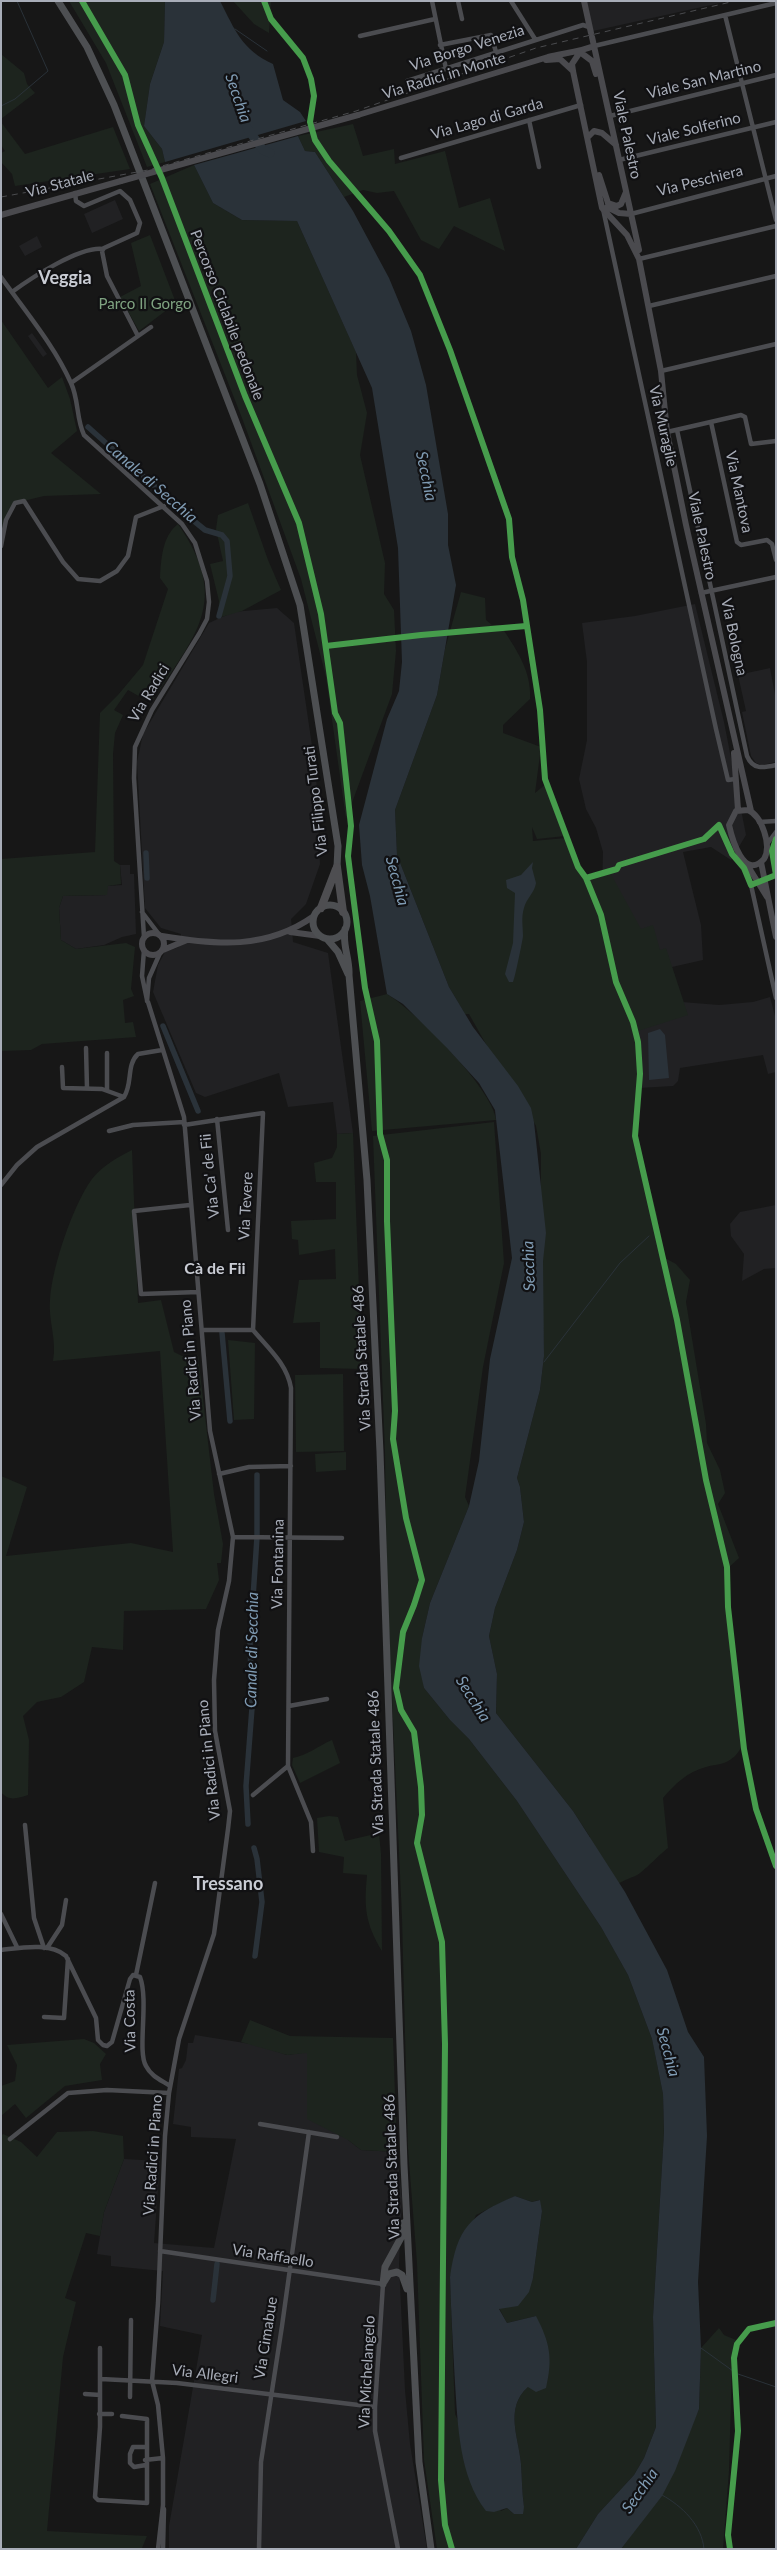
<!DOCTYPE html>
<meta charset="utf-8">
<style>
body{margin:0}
#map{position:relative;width:777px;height:2550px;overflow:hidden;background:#171717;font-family:Lato,sans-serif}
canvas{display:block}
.frame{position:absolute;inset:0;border:2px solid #a8adb8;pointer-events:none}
</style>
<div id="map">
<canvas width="777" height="2550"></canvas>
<div class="frame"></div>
</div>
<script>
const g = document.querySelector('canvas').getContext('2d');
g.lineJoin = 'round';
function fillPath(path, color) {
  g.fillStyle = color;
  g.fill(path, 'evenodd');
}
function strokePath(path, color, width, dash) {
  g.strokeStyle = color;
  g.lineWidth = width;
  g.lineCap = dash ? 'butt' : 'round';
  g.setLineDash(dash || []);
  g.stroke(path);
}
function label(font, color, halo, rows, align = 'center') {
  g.font = font + ' Lato,sans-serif';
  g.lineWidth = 4.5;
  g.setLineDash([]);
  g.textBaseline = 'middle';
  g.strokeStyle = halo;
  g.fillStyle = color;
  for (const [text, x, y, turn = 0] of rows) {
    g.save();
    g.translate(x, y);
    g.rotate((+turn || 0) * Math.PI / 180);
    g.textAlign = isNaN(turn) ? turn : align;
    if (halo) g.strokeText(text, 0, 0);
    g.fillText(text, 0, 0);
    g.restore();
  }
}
fillPath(new Path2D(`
 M586,1H729L593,31Z
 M115,200L123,219L92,233L84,214Z
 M37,236L42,247L25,256L19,246Z
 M32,333L47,354L43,357L28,336Z
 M695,604L724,722L746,835L731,860L711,847L683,852L701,925L703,960L672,967L682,1002L719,1005L753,1002L770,997L776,1020V1072L768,1074L763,1055L680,1068L678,1081L673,1086L639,1088L642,1051L637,1028L624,1005L612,976L590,899L602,891L603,852L596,828L586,809L579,779L587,740V662L582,623L635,616Z
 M277,608L294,623L316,773L320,864L306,904L291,919L293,942L328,953L353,1133L337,1134L333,1102L288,1107L279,1073L205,1097L196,1093L153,992L158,965L165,952L179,947L181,934L161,928L145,908L137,762L143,734L209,623L233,612Z
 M770,668L776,700V762L762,765L756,763L751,756L742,712L746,711L738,675Z
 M120,865H130V874H134L136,934L122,937L104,945L76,949L61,940L59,908L63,896L106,895L107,886L122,885Z
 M776,1205V1268L764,1269L742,1281L744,1254L731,1236L730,1224L740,1212Z
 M195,2035L257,2045L287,2055L307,2052L348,2140L361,2150L397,2152L402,2198L399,2264L405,2390L410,2444L427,2549H169V2526L202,2335L160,2326L163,2271L111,2266V2256L97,2254L104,2212L124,2159L160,2161L154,2243L214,2248L236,2139L191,2137V2127L173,2124L179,2069L182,2068L186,2060L188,2043H193Z`), '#212123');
fillPath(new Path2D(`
 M69,1H165L164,42L150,84L144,126L162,149L165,162L147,167L106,63Z
 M233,1H271L269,33L254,24Z
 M1,54L24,73L27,84L35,93L1,119Z
 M1,122L25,154L113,127L130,169L15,186L12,174L1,162V153L5,151L1,145Z
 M353,124L363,156L394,149L395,164L445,151L459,208L490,198L505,251L454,226L439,249L421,240L394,191L377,193L363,190L344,197L315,152L305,151L298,136Z
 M194,165L213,203L242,220L297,221L356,352L357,375L367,413L360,455L385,563L384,594L394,610L396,651L392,694L346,819L326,677L301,579L242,418L150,184Z
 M150,235L176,303L139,331L120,297L141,286L131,243Z
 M1,320L48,388L62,377L70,399L77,431L51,453L101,494L44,496L15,503L6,520L1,546Z
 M248,503L268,560L281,590L242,611L218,618L219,601L210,564L223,561L216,529L218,515Z
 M178,524C232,602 195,635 151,703L128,690L114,710L123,715L115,733L113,754L114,861L120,865L121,884L108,886L107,895L63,896L59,908L61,940L76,949L126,943L135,947L131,989L134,996L123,1000L125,1023L133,1022L136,1037L42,1044L31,1050L1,1051V859L95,852L100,713L118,695L143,665L168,589L160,578C161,560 162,536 178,524Z
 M461,592L485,598L486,620L492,625H500C515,647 532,671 530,699L503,725V733L541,747L535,793L546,784L565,836L537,839L532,827L533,841L566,838L600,919L612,976L633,1020L619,983L603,913L589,879L611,874L641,929L653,925L660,950L666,948L688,1015L638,1031L642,1051L635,1114L636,1134L657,1215L663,1257L676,1264L690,1280L686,1302L706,1424L707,1443L720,1470L725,1493L718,1504L739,1558L727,1569C730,1602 730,1636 733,1669C736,1691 745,1715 744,1737C743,1745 740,1751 734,1757C725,1765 716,1764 706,1767C687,1772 675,1784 663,1798L668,1848C661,1853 642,1873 637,1875C629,1879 623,1880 615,1886L589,1847L590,1837L573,1811L496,1713L497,1674L489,1636L495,1608L517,1550L524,1522L520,1487L517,1478L540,1390L544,1356L541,1267V1154L536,1126L527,1109L496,1062L469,1014H465L449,987L397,855L395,810L437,695L445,649Z
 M387,994C414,1010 493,1089 496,1120L372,1131L360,1001Z
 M494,1122L504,1263L483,1367L465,1497L469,1506L430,1603L422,1638L424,1688L450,1720L469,1739L517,1801L601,1927L628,1975L652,2039L663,2094L664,2132L653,2317L656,2427L644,2458L634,2475L598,2514L576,2549H437L424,2460L417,2263L408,2149L402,1918L387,1586L385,1453L373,1136ZM515,2196L532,2202L539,2200L542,2211L533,2278L499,2308L507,2323L536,2316L528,2387C504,2408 519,2438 521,2464C522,2479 522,2493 524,2507L514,2514L507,2508L501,2511L455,2414L450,2277L476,2215Z
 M353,1133L362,1369L320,1368V1322L293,1323L299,1280L336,1279L335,1249L299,1255L298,1240L292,1239L291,1221L336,1219V1182H316L314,1163L332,1158L337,1147V1134Z
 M132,1150L138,1303L161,1300L174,1352L182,1356L198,1355L214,1494L223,1544L221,1563H217L219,1580L206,1609L124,1611L123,1650L92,1647L84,1682L61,1697L37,1702L23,1716L29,1740L28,1795C18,1798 9,1802 1,1792V1476L27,1487L6,1556L131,1543L173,1552L160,1351L53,1361C57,1340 48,1320 50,1300C52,1267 73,1205 92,1179C102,1166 118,1157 132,1150Z
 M228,1340L255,1343L254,1419L234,1420Z
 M343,1374L344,1451L296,1452L295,1375Z
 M346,1452V1470L316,1472L315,1454Z
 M332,1740L340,1763L300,1783L292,1765L293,1758C308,1755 318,1746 332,1740Z
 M329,1816L338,1817L345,1841L379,1833L381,1854L382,1951C365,1923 364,1907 367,1875L343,1873L344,1857L319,1852L317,1818Z
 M250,2020L290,2036L393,2038L397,2152L361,2150L348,2140L307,2119V2053L287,2055L241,2042Z
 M84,2039L94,2043L106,2054L100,2064L102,2080L65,2086L26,2118L15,2104L1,2116V2086L15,2081L17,2065L7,2045Z
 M93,2131L123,2136L124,2159L104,2212L100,2236L86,2233L65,2298L76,2302L63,2357L47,2531L147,2536L142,2548L1,2549V2136L3,2134L21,2142L37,2157L57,2132Z
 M719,2328L724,2335L736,2340L732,2361L729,2471L723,2549H621L658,2499L699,2409L701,2348Z`), '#1d241e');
fillPath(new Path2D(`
 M165,1H220C235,30 242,50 273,64L283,100L300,112L306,121L165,162L162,149L144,126L150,84L164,42Z
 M298,136L305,151L315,152L353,211L389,278L411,331L426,385L448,514V545L456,585L437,695L395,810L397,855L449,987L473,1027L518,1086L531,1108L534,1122L546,1233L543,1261L544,1356L540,1390L517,1478L520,1487L524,1522L517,1550L495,1608L489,1636L497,1674L496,1713L573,1811L625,1892L667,1970L688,2032L704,2057L707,2136L698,2282L701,2348L699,2409L675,2471L662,2496L621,2549H576L598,2514L634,2475L644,2458L656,2427L653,2317L664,2132L663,2094L652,2039L628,1975L601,1927L517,1801L469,1739L450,1720L424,1688L419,1666L422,1638L430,1603L469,1506L479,1461L490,1359L512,1258L495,1110L479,1083L447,1048L403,1004L387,994L370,896L362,865L359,825L387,719L399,691L402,662L398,548L372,388L297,221L242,220L213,203L194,165Z
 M533,862L532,868L536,883C535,892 526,899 524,908C521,917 523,927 523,936C523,938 515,978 513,982H509L505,974L513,943L515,893L507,888L506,880L521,875Z
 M660,1029L665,1035L669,1078L649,1080L648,1033Z
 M515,2196L532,2202L540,2200L542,2211L533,2278L529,2292L518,2306L499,2309L507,2323L536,2316C550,2343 553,2358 546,2388L536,2392L528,2387C504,2408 519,2438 521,2464C522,2479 522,2493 524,2507L523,2514H514L507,2508L494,2512L486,2511C459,2476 458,2426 455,2383C453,2348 451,2312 450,2277C457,2228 470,2215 515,2196Z`), '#2a3239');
strokePath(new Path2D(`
 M235,29L267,51
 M1,106L15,99L48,71L17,1
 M544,1362L620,1263L649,1236
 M701,2348L733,2371
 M738,2374L776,2387
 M662,2495C682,2506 702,2525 704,2549`), '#2a3239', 1);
strokePath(new Path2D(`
 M88,427L189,517L205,530L222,535L227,541L230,576L219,616
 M146,853L147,878
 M163,1026L198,1111
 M222,1333L230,1421
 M248,1824L246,1786L252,1708L250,1643L257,1537V1475
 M254,1848L257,1859L262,1902L255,1956
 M213,2300L217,2264`), '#2a3239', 5.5);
strokePath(new Path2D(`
 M247,128L263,150L270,153`), '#2a3239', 9);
strokePath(new Path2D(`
 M432,1L446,69
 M458,1L462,19
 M511,1L535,39
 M725,15L776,220
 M360,36L435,19
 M440,45L491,35L496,52
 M594,46L776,3
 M407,81L583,25L589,27
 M610,116L776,75
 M529,120L539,167
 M401,158L581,105
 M619,160L776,122
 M75,193L76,201L84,206L120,191L130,200L140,223L137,233L104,248L102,251L107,276L138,336
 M603,209L716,729L728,780L735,779
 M631,214L776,176
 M639,259L776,226
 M1,277C25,311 54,345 71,383C79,400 76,418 84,435L182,524L195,543L207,581L209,602L207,619L199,634L152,710L135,747L134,778L144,937
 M12,292C31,278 80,246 103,249
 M649,306L776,276
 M661,371L776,344
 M71,383L151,327
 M711,422L737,542L741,545L767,540L772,544L776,560
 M677,430L747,756C753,770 763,768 776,765
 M667,432L741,415L745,417L751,444L776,441
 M1,546L6,520L15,503L24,501L63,562L78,579L100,581L117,571L128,556L136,517L164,506
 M701,593L776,577
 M759,822L776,821
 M767,844L776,832
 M751,885L776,998
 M142,912L158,933
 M144,950L142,976L147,1000
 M147,1001L149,978L160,953
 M148,1002L184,1117L210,1431L233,1537L229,1581L218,1630L214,1680L215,1731L230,1811L228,1829L214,1934L179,2039L169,2093L165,2136L158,2303L152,2381L158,2405L163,2458V2505L158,2549
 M86,1048L87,1088
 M62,1067L63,1088L102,1089L124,1097
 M107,1090V1053
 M217,1119L228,1230
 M184,1125L263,1113L253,1330
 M109,1131L133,1125L184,1122
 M1,1185L17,1165L37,1147L124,1097C133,1083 126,1065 138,1054L162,1050
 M190,1205L134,1211L141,1294L198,1292
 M202,1330H253
 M253,1330C268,1348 287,1364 291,1388L288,1766L311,1822L313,1851
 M219,1474L249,1467L291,1466
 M233,1537L342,1538
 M289,1706L327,1699
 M253,1795L288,1766
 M25,1825L34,1918L44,1948
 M1,1914L17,1947
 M47,1948L62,1925L66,1900
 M1,1950C20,1948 50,1942 66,1956L96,2018L98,2040L103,2045L107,2046L112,2042L130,1979L133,1975L140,1977C149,2001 137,2051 146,2066C151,2076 161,2080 170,2086
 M136,1975L155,1883
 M44,2017L64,2018L68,1959
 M260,2124L337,2137
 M10,2139L68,2093L107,2090L169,2093
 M160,2251L383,2284L375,2407V2431L398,2549
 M100,2348V2427L95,2497L98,2500L147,2503V2419L122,2416
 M101,2379L177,2383L375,2407
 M85,2394L100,2395
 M130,2397L131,2320
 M99,2414H112
 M145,2447H133L130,2454V2463L134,2467L146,2465
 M145,2460L163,2458
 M163,2549L164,2509
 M259,2549L261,2462L282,2326L309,2132`), '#4b4c50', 4.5);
strokePath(new Path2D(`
 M584,1L591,33
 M592,37L639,250
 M580,52L572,64L573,71L602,208L627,235L639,259L661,371L667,432L686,525L751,811
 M580,52L592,61L596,74
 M546,60L560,59L573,71
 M358,115L548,57C564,53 579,52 594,46
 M588,137L594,131L602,133L616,145
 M599,175L608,203L617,206L621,204L626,192
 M607,207L619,213L631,214
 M1,215L121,181
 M734,753L738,810
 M748,810C762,816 772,846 764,859C744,881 732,839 729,825L736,811Z
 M761,862L776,937
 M746,863L767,897
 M290,932L320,936
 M142 944a11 11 0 1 1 22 0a11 11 0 1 1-22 0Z
 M162,936C216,945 266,950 314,916
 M163,950L187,940`), '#4a4a4e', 6);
strokePath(new Path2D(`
 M58,1L87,47L114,105L260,484L300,605L338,846L337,867
 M313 922a17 17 0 1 1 34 0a17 17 0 1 1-34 0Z
 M345,929C342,945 350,959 349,975L367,1180L380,1452L404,2165L419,2462L431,2549
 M327,939L338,952L348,974
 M384,2282L389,2274L397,2272L402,2275L407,2289
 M383,2284L385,2267L403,2234V2223`), '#4d4f52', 7);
strokePath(new Path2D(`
 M337,867L343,912
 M321,908L336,869`), '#4e4e51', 8);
strokePath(new Path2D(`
 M1,197L148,170L356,111L536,48L735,1`), '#4b4c4f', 1, [6, 5]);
strokePath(new Path2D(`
 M121,181L358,115`), '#4a4a4e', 6);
strokePath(new Path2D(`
 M82,1L125,75L138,125L162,178L245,396L299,523L321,614L335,713L340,723L351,826L348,856L350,872L365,988L377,1041L380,1134L387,1160V1221L395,1411L393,1439L406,1518L422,1580L414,1605L403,1632L396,1688L401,1710L414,1732L421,1787L422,1815L417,1843L442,1942L445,2044L441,2480L445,2525L452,2549
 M264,1L271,19L303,58L311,79L314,96L310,122L315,140L329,161L389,231L420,275L450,350L509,519L512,557L523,600L540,710L545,779L578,867L586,878L601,915L616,982L633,1022L638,1042L640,1074L635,1136L677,1320L706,1480L727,1567L728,1607L744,1749L756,1809L776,1866
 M326,646L421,635L526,626
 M586,878L617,869L619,865L704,839L719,825L732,854L744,868L751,885L776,875L772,851L776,839
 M730,2549L728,2535L738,2431L734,2358L737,2344L749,2329L776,2323`), '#469c4c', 6);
label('15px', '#a8adb8', '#111113', [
 ["Via Borgo Venezia",467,48,-18],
 ["Via Radici in Monte",444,76,-17],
 ["Viale San Martino",704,80,-14],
 ["Via Lago di Garda",487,119,-16],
 ["Viale Solferino",694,129,-14],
 ["Viale Palestro",627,135,78],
 ["Via Peschiera",700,181,-14],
 ["Via Statale",60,184,-15],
 ["Percorso Ciclabile pedonale",227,315,69],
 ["Via Muraglie",663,426,77],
 ["Via Mantova",739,492,78],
 ["Viale Palestro",702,536,78],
 ["Via Bologna",734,637,78],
 ["Via Radici",149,693,-59],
 ["Via Filippo Turati",316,801,-97],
 ["Via Ca' de Fii",210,1176,-96],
 ["Via Tevere",246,1206,-87],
 ["Via Strada Statale 486",362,1358,-93],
 ["Via Radici in Piano",191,1360,-95],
 ["Via Fontanina",278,1564,-89],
 ["Via Radici in Piano",209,1760,-96],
 ["Via Strada Statale 486",376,1763,-92],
 ["Via Costa",130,2021,-91],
 ["Via Radici in Piano",153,2155,-86],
 ["Via Strada Statale 486",392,2167,-92],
 ["Via Raffaello",273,2256,9],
 ["Via Cimabue",266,2338,-81],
 ["Via Michelangelo",367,2372,-87],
 ["Via Allegri",205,2374,7]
]);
label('15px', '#7fa381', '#111113', [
 ["Parco Il Gorgo",145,304]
]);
label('italic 16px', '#7f9bb3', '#111113', [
 ["Secchia",238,98,71],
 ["Secchia",426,476,78],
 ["Canale di Secchia",151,482,41],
 ["Secchia",397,881,75],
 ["Secchia",529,1266,-92],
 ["Canale di Secchia",252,1650,-89],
 ["Secchia",473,1699,58],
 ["Secchia",668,2052,75],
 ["Secchia",640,2491,-55]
]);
label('bold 16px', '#c9ccd4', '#111113', [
 ["Cà de Fii",215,1269]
]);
label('bold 18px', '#c9ccd4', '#111113', [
 ["Veggia",65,278],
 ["Tressano",228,1884]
]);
</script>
